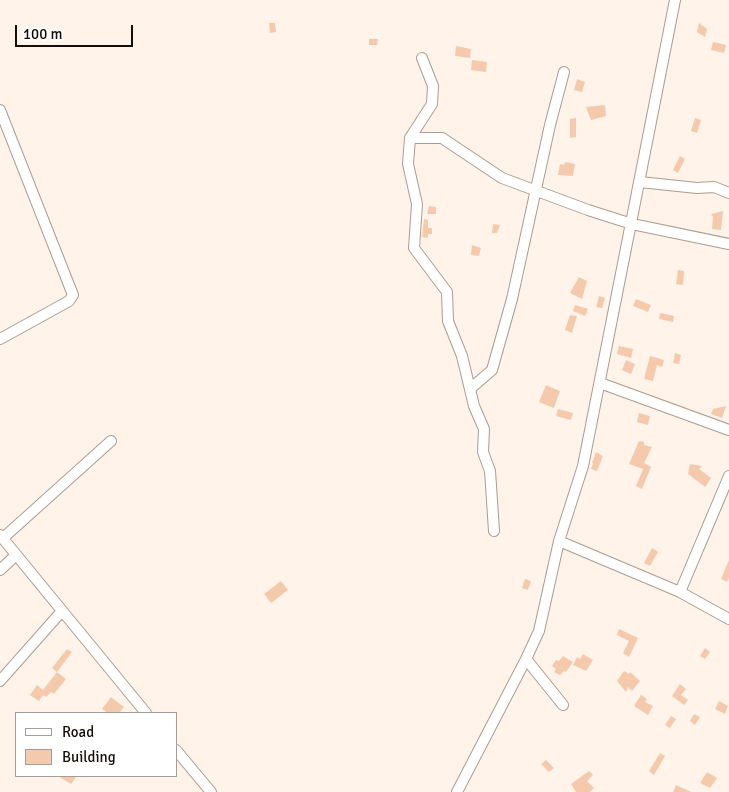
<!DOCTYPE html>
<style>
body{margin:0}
#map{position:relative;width:729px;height:792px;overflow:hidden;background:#fff3ea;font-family:Signika,sans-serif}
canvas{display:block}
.legend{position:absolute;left:15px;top:712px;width:162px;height:65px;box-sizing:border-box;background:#fff;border:1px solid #a19e9c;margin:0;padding:6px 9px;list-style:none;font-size:15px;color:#140d08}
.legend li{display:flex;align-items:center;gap:10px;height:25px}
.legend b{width:25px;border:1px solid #a19e9c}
.scale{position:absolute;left:15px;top:25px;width:118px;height:22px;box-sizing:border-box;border:2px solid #140d08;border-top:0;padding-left:6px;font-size:15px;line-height:18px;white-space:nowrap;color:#140d08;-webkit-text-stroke:4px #fff;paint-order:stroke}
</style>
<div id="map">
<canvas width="729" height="792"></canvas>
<ul class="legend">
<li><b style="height:6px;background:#fff"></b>Road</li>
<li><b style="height:14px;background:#f5caac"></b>Building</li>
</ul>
<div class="scale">100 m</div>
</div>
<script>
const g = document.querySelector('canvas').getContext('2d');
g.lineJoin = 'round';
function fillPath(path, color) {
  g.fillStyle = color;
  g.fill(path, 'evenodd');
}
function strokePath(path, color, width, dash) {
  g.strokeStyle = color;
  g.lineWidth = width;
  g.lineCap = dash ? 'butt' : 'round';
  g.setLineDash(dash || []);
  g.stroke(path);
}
fillPath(new Path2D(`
 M269,23H275L276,32L270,33Z
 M699,23L707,29L705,37L697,32Z
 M369,39H378L377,45H369Z
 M713,42L726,45L724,53L711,50Z
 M456,46L471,49L470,58L455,56Z
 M472,60L487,62L486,72L471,70Z
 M577,79L585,82L582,92L574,90Z
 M605,105L606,116L591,120L586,107Z
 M576,118V137L570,138V119Z
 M695,118L701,120L697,133L691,131Z
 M680,156L685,159L678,173L673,170Z
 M565,162L575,164L573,176L558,175L560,164L564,165Z
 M429,206L436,207V214H427Z
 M723,211L721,230L712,229L713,217L711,214Z
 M424,219L428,220V228H432V234H428V238L422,237Z
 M493,224L500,225L497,233H492Z
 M472,245L481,248L479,256L471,255Z
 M678,270L684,271L683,285L676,284Z
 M579,277L587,281L582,299L570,293Z
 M599,296L605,298L602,308L596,307Z
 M636,299L651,305L648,312L633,306Z
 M575,305L588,309L585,316L573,311Z
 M660,313L674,316L673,322L659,319Z
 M570,315L577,316L572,333L565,330Z
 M619,346L633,349L631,358L617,354Z
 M675,353L681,355L679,364L673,363Z
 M650,356L664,360L662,367L657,365L653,381L644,379Z
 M626,360L635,364L631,374L622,370Z
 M546,385L560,391L554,408L539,402Z
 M726,406L722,418L711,414L713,409Z
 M558,409L573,413L571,420L556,416Z
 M639,413L650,416L648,425L637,422Z
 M639,441L644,442V445L652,447L644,463L651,467L642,489L636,486L643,469L629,464Z
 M596,452L603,456L597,471L591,469L593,463H592Z
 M690,464L702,466L699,469L711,478L705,487L688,474Z
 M652,548L658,552L650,566L644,563Z
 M729,560V578L727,582L721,579Z
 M525,579L531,581L528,590L522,588Z
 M281,581L288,590L271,603L264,594Z
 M619,629L638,638L629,657L623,653L629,641L617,635Z
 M705,648L710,652L705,659L700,656Z
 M67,649L72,652L57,672L52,668Z
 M583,654L593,660L586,671L573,665L577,657L580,659Z
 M563,656L573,662L566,672L564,671L560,675L554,672L556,669L552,666L556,660L559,661Z
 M624,671L629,674L630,672L640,681L632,691L628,687L626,692L617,681Z
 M57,672L66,679L54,694L51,692L46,697L43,695L39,701L30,695L37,685L43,690Z
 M680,684L686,689L681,695L688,700L684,705L672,696Z
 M641,695L647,699L645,702L653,706L648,715L634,706Z
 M111,697L124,707L119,713H108L102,709Z
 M719,701L728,706L725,714L715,709Z
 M694,714L700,717L695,725L690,721Z
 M671,716L676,719L670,728L665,725Z
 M660,753L665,756L654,775L649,771Z
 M546,760L554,768L549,772L541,764Z
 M589,771L593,775L587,781L594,788L590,792H576L571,784Z
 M707,772L717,778L710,788L700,783Z
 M58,776H77L71,784Z
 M676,785L691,792H673Z`), '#f5caac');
const street = new Path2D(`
 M422,58L433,86L432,104L410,138L408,164L417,204L414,248L447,292L448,321L462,356L474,406L484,429L483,452L490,471L494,531
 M0,110L73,295L69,301L0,339
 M410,138H442L502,178L588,210L632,224L729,244
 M640,182L697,188L714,187L729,193
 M600,383L729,430
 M470,389L492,370L512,299L550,125L564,72
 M0,535L146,713
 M3,538L111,441
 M559,541L680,592L729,619
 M0,570L16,555
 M680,592L729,476
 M526,659L563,705
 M0,681L62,611
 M176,750L211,792
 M457,792L526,659L539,631L559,541L583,466L675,0`);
strokePath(street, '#ae9b8e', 12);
strokePath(street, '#fff', 10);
</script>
